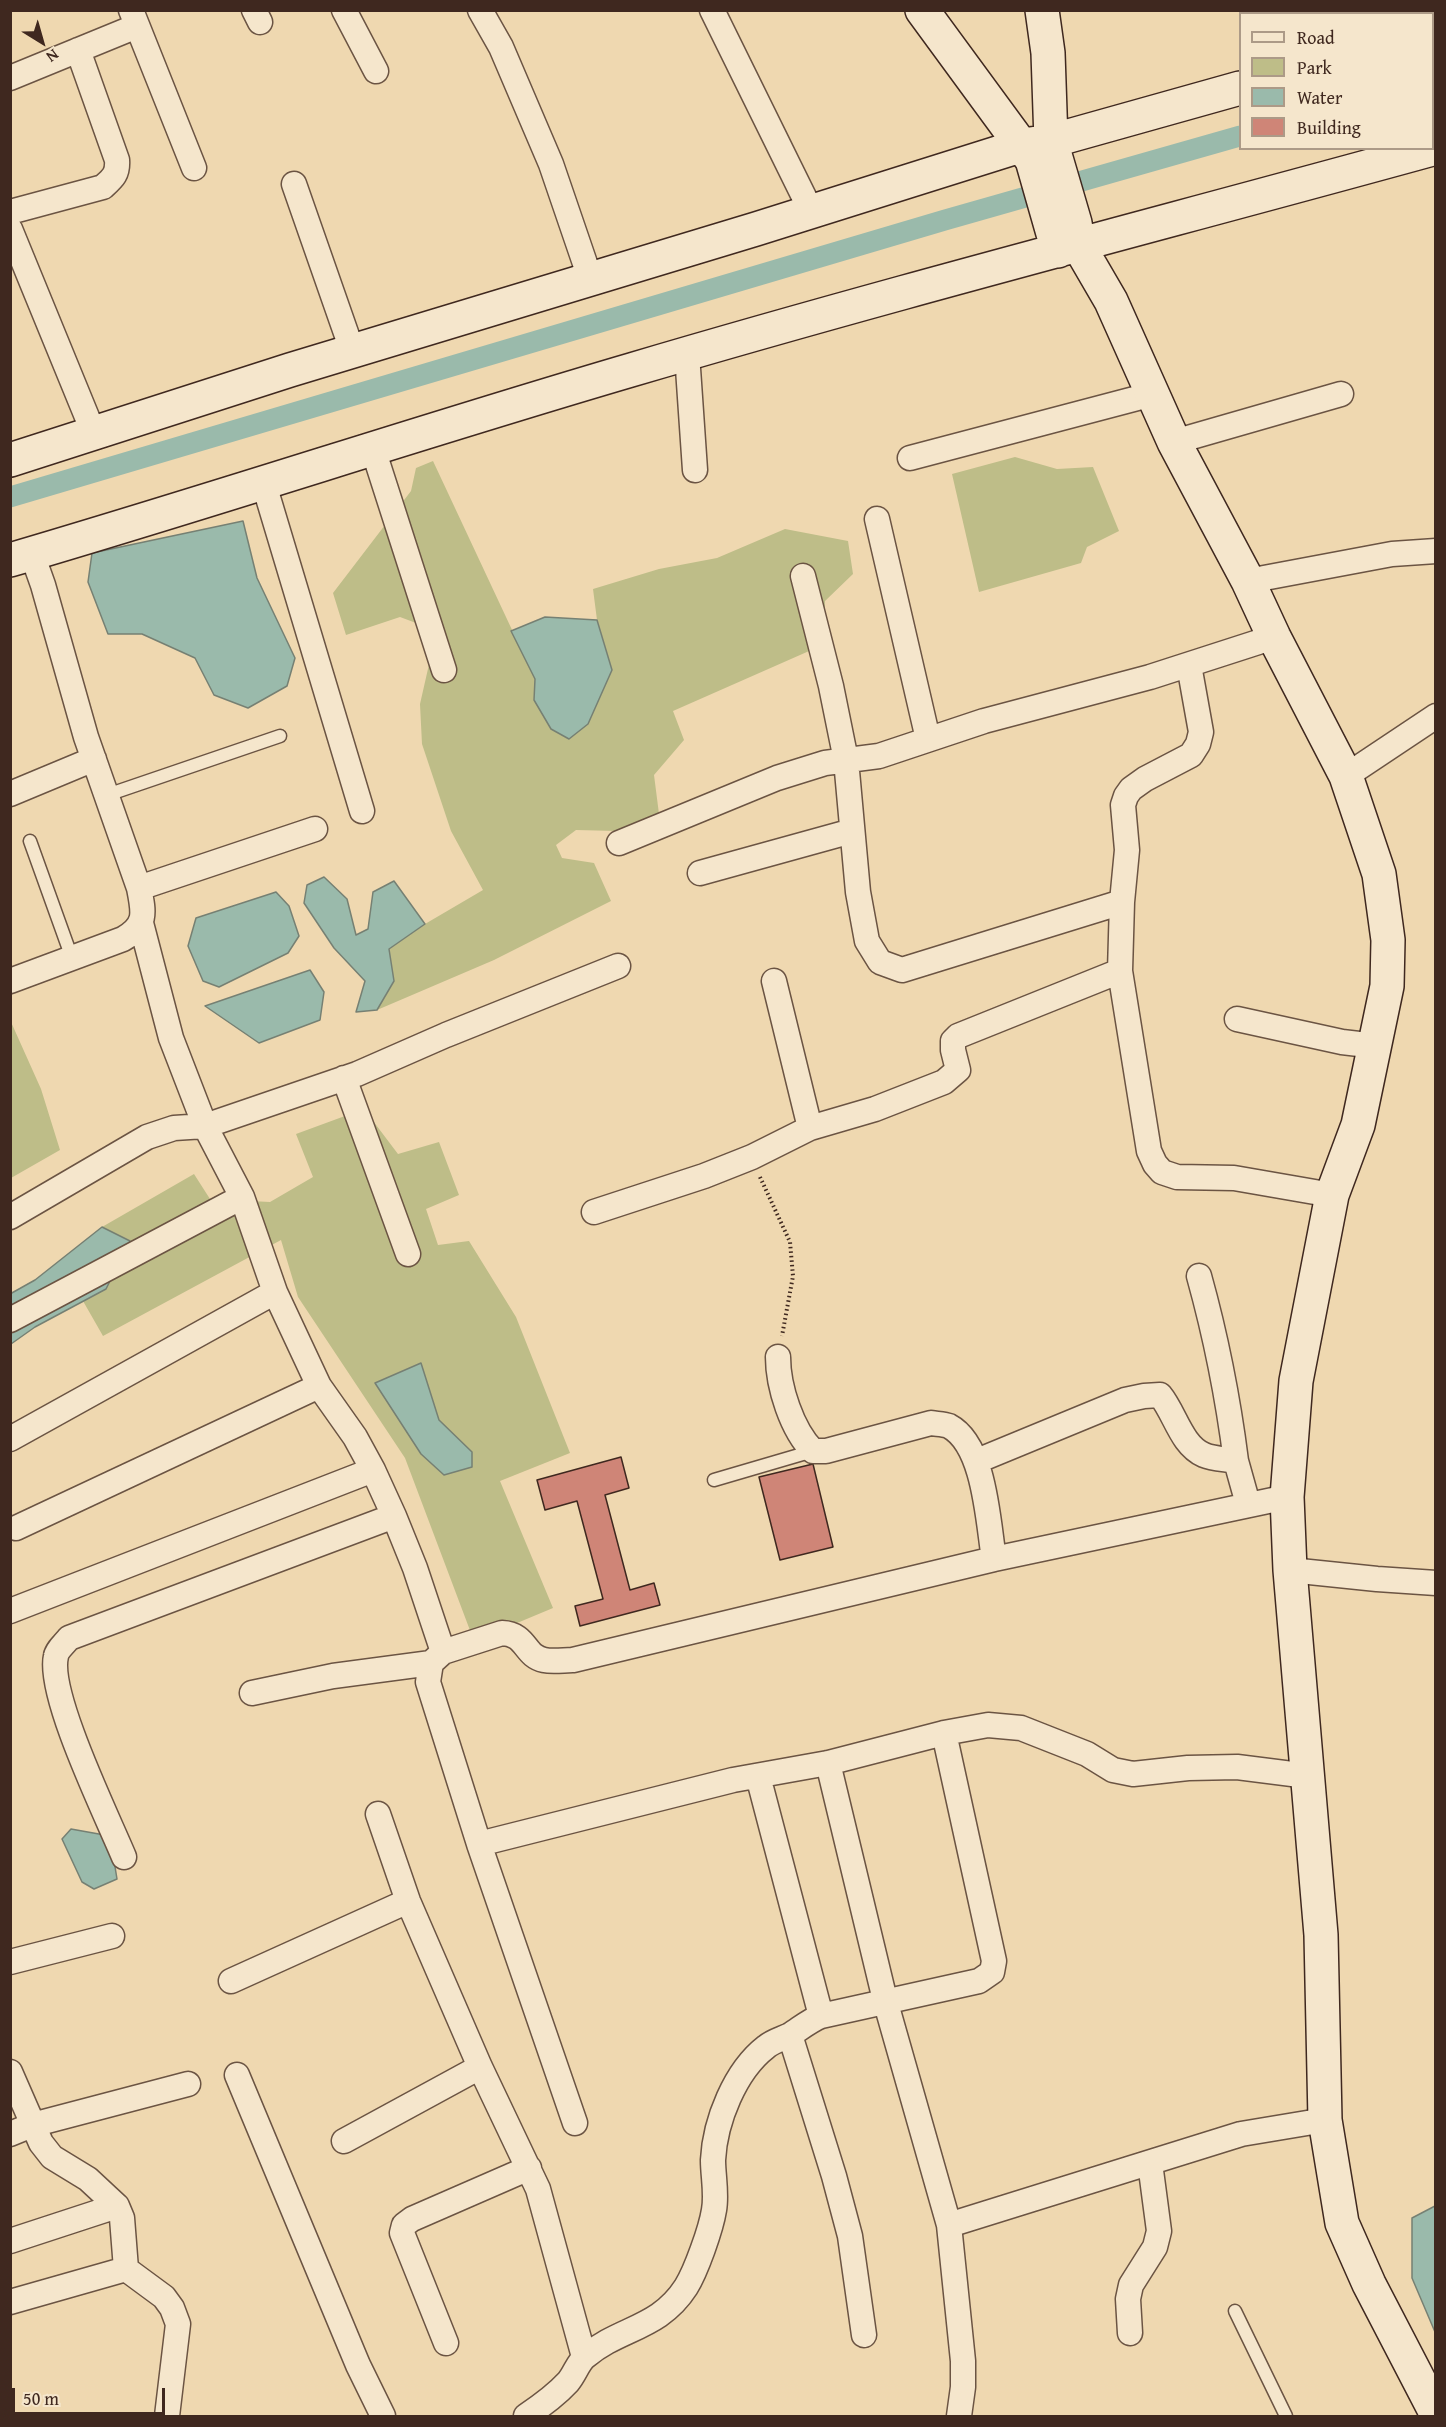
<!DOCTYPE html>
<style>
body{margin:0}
#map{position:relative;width:1446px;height:2427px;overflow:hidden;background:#efd8b0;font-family:"Gentium Book Plus",serif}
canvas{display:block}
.frame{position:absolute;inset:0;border:12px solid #3f281f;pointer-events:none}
.legend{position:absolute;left:1239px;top:12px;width:195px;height:138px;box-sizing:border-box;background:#f5e6cc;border:2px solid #ac9a87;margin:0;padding:8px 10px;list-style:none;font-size:18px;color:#3f281f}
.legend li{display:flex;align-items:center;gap:12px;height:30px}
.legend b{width:30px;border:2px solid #ac9a87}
.north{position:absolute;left:12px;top:12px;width:60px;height:60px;-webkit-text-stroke:4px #f5e6cc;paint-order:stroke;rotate:143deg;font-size:16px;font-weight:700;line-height:24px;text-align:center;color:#3f281f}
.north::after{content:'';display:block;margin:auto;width:21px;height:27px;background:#3f281f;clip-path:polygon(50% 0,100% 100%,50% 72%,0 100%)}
.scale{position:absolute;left:12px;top:2388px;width:153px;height:27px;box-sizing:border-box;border:3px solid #3f281f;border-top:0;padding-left:8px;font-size:18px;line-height:21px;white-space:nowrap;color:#3f281f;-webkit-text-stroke:4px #f5e6cc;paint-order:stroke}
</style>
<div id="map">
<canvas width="1446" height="2427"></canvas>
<div class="frame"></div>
<ul class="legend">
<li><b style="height:8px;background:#f5e6cc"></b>Road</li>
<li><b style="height:16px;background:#bebd88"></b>Park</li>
<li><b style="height:16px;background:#9abaab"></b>Water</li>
<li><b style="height:16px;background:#cf8577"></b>Building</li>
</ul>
<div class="north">N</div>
<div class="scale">50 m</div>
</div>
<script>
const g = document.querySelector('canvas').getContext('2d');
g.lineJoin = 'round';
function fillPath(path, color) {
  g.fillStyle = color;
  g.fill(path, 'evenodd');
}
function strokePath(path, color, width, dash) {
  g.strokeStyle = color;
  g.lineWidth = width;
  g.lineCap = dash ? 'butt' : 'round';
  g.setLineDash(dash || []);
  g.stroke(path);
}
fillPath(new Path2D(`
 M1015,457L1057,469L1093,467L1119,531L1087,547L1081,563L979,592L952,474Z
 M433,461L535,679L534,700L612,670L597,620L593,589L659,569L717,558L785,529L848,541L853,574L825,601V644L673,711L684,740L654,775L659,814L617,831L576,830L556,845L562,858L594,863L611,901L494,960L377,1010L394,981L389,949L425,924L483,890L451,831L422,744L420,704L430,660L424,626L400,617L346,635L333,593L411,491L416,468Z
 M11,1022L41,1089L60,1150L11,1178Z
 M364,1109L398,1154L439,1142L459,1195L426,1209L438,1245L469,1241L516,1317L570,1453L500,1481L553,1608L474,1641L405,1458L298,1297L281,1240L103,1336L83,1301L106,1289L130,1241L102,1227L194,1174L210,1199L270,1202L313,1177L296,1134Z`), '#bebd88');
const water = new Path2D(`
 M243,521L257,578L295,658L287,686L248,708L214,695L195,658L142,634H108L88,582L92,553Z
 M545,617L597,620L612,670L588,724L569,739L551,729L534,700L535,679L511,631Z
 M324,877L347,899L356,935L368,929L373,892L394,881L425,924L389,949L394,981L377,1010L356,1012L365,981L334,948L304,903L307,885Z
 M276,892L289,906L299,936L288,953L219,987L203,981L188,946L196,918Z
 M310,970L324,992L320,1020L259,1043L205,1006Z
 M102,1227L130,1241L106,1289L35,1327L11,1344L10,1294L35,1280Z
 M421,1363L439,1420L472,1452V1467L444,1475L421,1454L375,1383Z
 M71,1829L110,1836L117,1879L94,1889L82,1882L62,1839Z
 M1435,2206V2332L1412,2278V2218Z`);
fillPath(water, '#9abaab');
strokePath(water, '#768073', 1.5);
strokePath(new Path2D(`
 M1432,82L1436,81
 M10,497L945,220L1240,136`), '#9abaab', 21);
const building = new Path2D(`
 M621,1457L629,1488L605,1495L630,1590L654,1583L660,1605L580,1626L575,1606L603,1599L577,1501L545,1510L537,1480Z
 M813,1464L833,1547L780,1560L759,1477Z`);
fillPath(building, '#cf8577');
strokePath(building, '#3f281f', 1.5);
const lane = new Path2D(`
 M107,795L280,736
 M30,841L72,958
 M714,1480L813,1451
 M1235,2311L1286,2416`);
const street = new Path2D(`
 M131,10L194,168
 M254,10L260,22
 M344,10L376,71
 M480,10L501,47L551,164L590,278
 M712,10L811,211
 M10,78L137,26
 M294,184L352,350
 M10,212L103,187C113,178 118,174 117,160L78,50
 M10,229L94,434
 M687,354L695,470
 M1174,442L1341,394
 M373,449L444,670
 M910,458L1153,394
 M263,481L362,811
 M877,519L928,739
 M803,576L831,686L846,760L858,892L867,941L880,962L902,970L1122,902L1127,850L1123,805L1126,796L1131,789L1145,779L1191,755L1198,744L1201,732L1189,665
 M1248,581L1392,554L1436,551
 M1346,776L1436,716
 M10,794L94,759
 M619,843L777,778L825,763L879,756L984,721L1150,677L1274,637
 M700,873L852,831
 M139,888L315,829
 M1122,902L1120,971L1149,1151L1155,1164L1162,1172L1177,1177L1234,1178L1332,1195
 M141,923L171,1038L205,1126L242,1197L275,1292L319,1386L355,1437L373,1470L394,1516L415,1568L443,1652
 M10,981L123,939C147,925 144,913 139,888L86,737L43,585L32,554
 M774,981L810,1128
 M1237,1019L1342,1042L1376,1046
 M344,1078L408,1254
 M594,1212L704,1176L752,1157L810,1128L875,1109L944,1082L958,1070L953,1050V1041L958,1036L1120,971
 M10,1217L147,1137L174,1128L205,1126L357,1074L446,1035L618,966
 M1199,1276C1216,1337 1228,1398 1236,1461
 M10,1320L242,1197
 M778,1357C778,1387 792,1430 813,1451H826L931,1423C936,1424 944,1424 949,1426C985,1445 988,1522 994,1559
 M10,1439L275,1292
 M977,1461L1125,1400L1144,1396L1160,1395C1175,1413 1181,1445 1204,1455C1213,1459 1226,1459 1236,1461L1248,1504
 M16,1528L319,1386
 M1290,1570L1377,1579L1436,1583
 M10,1611L373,1470
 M252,1693L333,1676L431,1663
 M828,1763L885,2000L949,2225L963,2361V2387L959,2416
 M758,1776L821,2016
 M378,1814L408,1901L480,2067L538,2189L584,2357
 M479,1844L733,1780L828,1763L944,1733L988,1725L1021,1728L1087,1754L1113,1770L1133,1774L1188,1768L1237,1767L1308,1776
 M124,1857C107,1816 47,1694 56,1656C57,1650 65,1643 69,1638L394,1516
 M10,1962L112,1936
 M231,1981L408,1901
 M790,2035L834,2176L850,2236L864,2335
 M10,2072L41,2143L52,2157L88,2179L117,2206L122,2218L126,2269L164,2297L172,2308L178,2324L167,2416
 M237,2075L358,2365L383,2416
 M575,2123L479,1844L428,1682L431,1663L443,1652L502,1633C527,1634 524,1656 544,1660C553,1662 564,1660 573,1660L994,1559L1287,1497
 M10,2134L32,2125L188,2084
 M344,2141L480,2067
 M949,2225L1241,2134L1325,2120
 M10,2241L117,2206
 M10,2302L126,2269
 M1130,2333L1128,2299L1131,2285L1155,2247L1159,2231L1150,2163
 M446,2343L402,2233L404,2225L412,2219L529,2168
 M526,2416C541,2406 556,2395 568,2382C575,2374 578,2362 586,2356C621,2327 659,2329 686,2287C696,2271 711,2229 714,2210C717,2194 713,2176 713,2160C715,2121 735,2071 766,2047C773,2041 782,2039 790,2035C801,2028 809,2021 821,2016L979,1981L992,1972L994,1961L944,1733`);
const secondary = new Path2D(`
 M922,10L1032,160L1058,251
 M1042,10L1048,53L1051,141L1075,223L1079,246L1111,301L1174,442L1248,581L1274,637L1346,776L1379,874L1388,940L1387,986L1358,1125L1332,1195L1296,1381L1287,1497L1290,1570L1321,1935L1325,2120L1342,2223L1369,2284L1436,2413
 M1432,35L1436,34
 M10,460L290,370L756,229L1023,145L1051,141L1240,88
 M10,560C218,499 423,431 631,370C898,291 1167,222 1436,148`);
strokePath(lane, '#6b5443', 15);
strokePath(street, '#6b5443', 27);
strokePath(secondary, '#3f281f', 36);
strokePath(new Path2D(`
 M760,1177L790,1242L793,1276L782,1336`), '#3f281f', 4, [1.5, 3]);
strokePath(lane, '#f5e6cc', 12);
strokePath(street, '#f5e6cc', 24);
strokePath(secondary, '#f5e6cc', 33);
</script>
